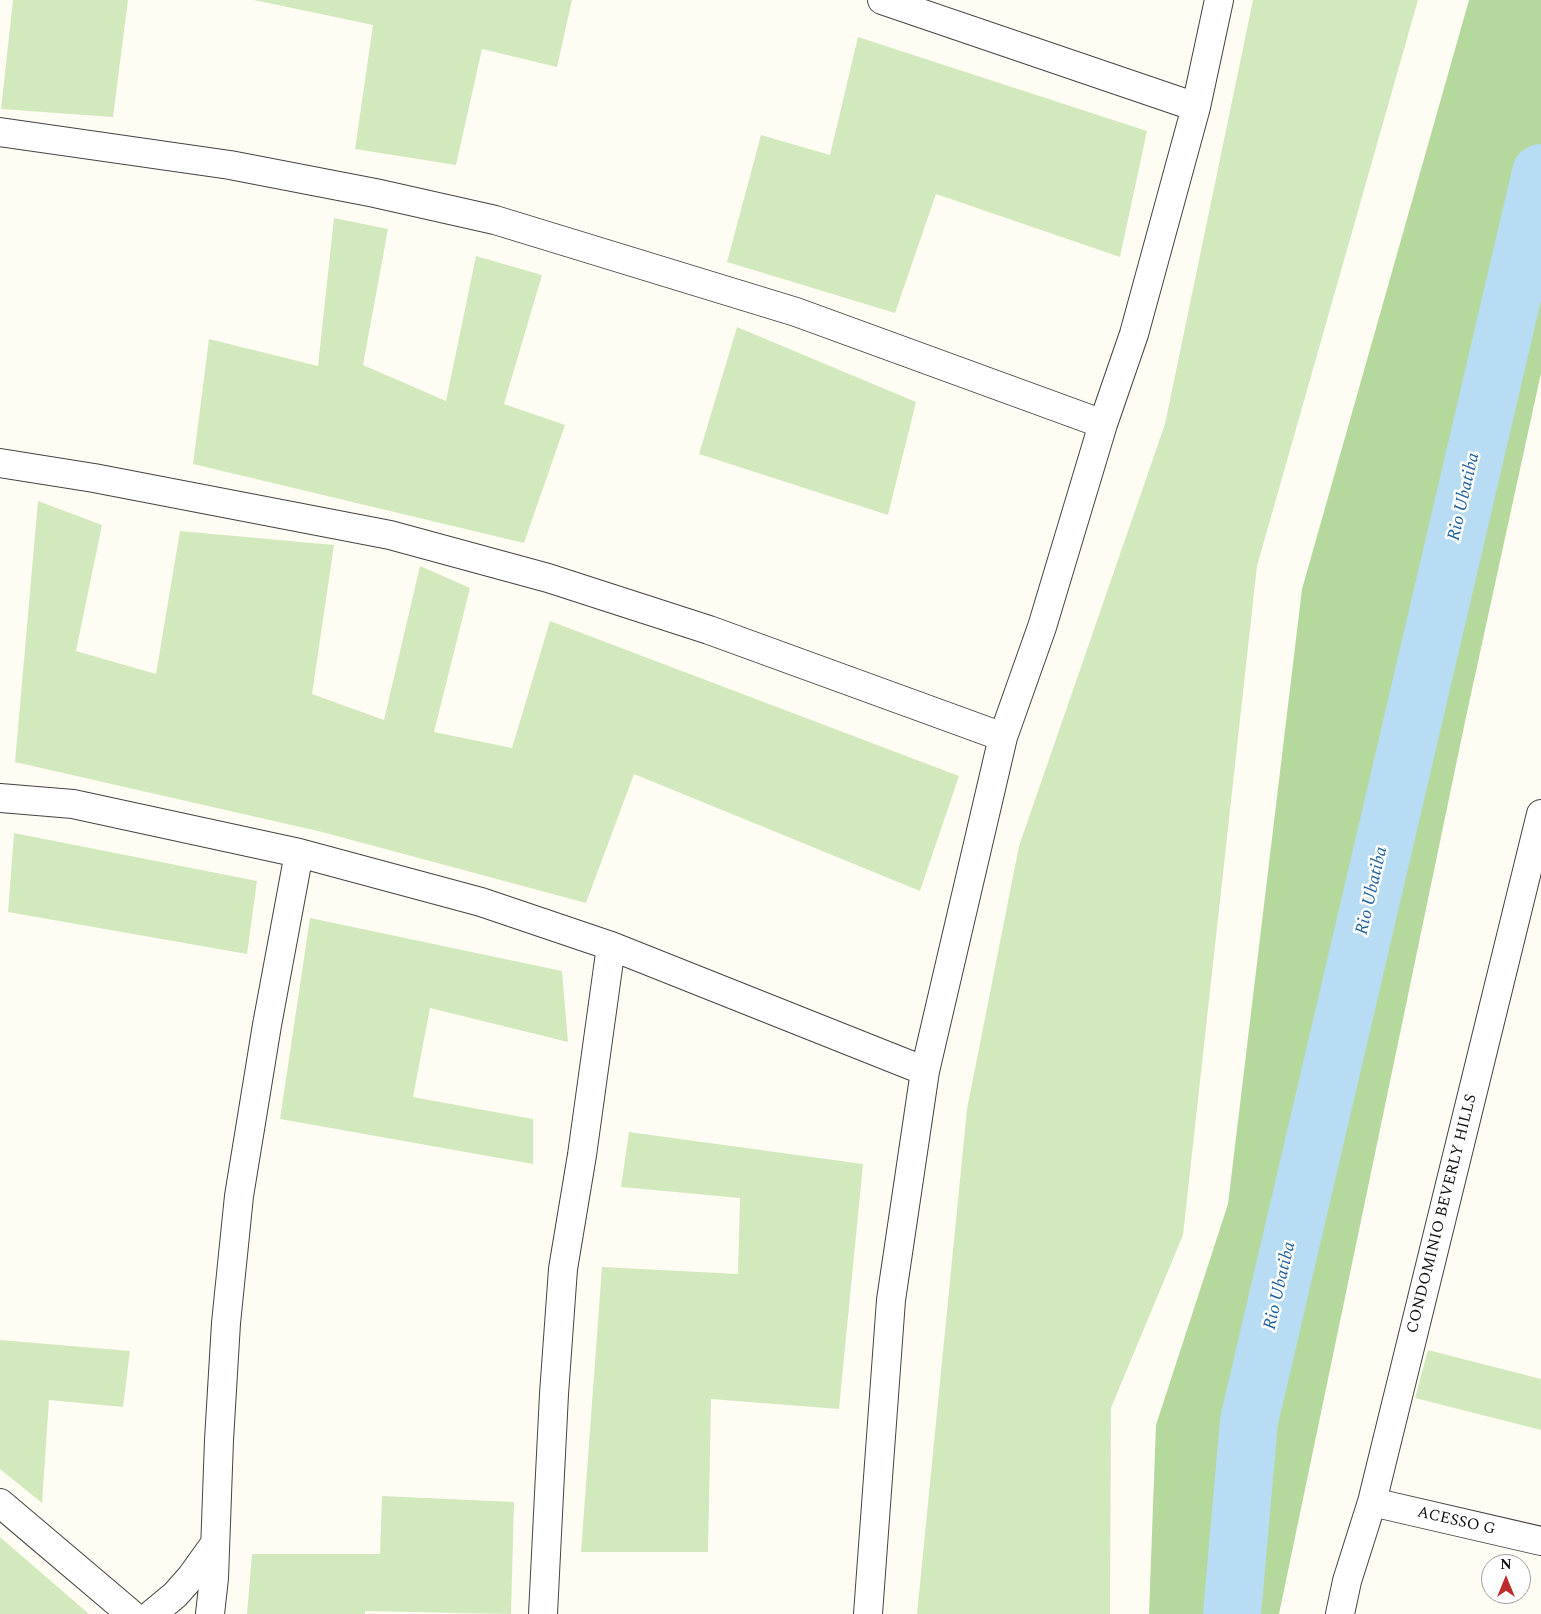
<!DOCTYPE html>
<style>
body{margin:0}
#map{position:relative;width:1541px;height:1614px;overflow:hidden;background:#fffdf3;font-family:Spectral,serif}
canvas{display:block}
.north{position:absolute;left:1481px;top:1554px;width:50px;height:50px;box-sizing:border-box;background:#fff;border:1px solid #9f9f9f;border-radius:50%;rotate:0deg;font-size:14px;font-weight:700;line-height:20px;text-align:center;color:#101010}
.north::after{content:'';display:block;margin:auto;width:18px;height:22px;background:#bd2b2b;clip-path:polygon(50% 0,100% 100%,50% 72%,0 100%)}
</style>
<div id="map">
<canvas width="1541" height="1614"></canvas>
<div class="north">N</div>
</div>
<script>
const g = document.querySelector('canvas').getContext('2d');
g.lineJoin = 'round';
function fillPath(path, color) {
  g.fillStyle = color;
  g.fill(path, 'evenodd');
}
function strokePath(path, color, width, dash) {
  g.strokeStyle = color;
  g.lineWidth = width;
  g.lineCap = dash ? 'butt' : 'round';
  g.setLineDash(dash || []);
  g.stroke(path);
}
function label(font, color, halo, rows, align = 'center') {
  g.font = font + ' Spectral,serif';
  g.lineWidth = 5;
  g.setLineDash([]);
  g.textBaseline = 'middle';
  g.strokeStyle = halo;
  g.fillStyle = color;
  for (const [text, x, y, turn = 0] of rows) {
    g.save();
    g.translate(x, y);
    g.rotate((+turn || 0) * Math.PI / 180);
    g.textAlign = isNaN(turn) ? turn : align;
    if (halo) g.strokeText(text, 0, 0);
    g.fillText(text, 0, 0);
    g.restore();
  }
}
fillPath(new Path2D(`
 M13,0H128L113,117L1,109Z
 M254,0H572L557,67L482,49L456,165L355,149L373,25Z
 M1253,0H1418L1257,566L1183,1235L1111,1408L1110,1614H917L967,1109L1019,846L1165,424Z
 M858,37L1147,131L1120,257L936,194L895,313L727,262L761,135L830,155Z
 M334,218L388,229L363,365L446,401L476,256L542,275L504,404L565,425L524,543L193,464L209,339L318,366Z
 M737,327L916,402L888,515L699,454Z
 M38,501L102,525L76,651L156,674L180,531L334,545L312,694L384,720L420,566L470,588L434,732L512,748L550,621L959,776L920,891L634,774L586,903L322,832L15,762Z
 M14,833L257,881L247,954L8,912Z
 M310,918L562,971L568,1042L430,1008L413,1097L533,1119V1164L280,1119Z
 M629,1132L863,1164L839,1409L711,1399L708,1552H581L602,1267L738,1274L740,1198L621,1187Z
 M0,1340L130,1351L123,1407L49,1400L42,1503L0,1469Z
 M1428,1350L1541,1379V1430L1415,1398Z
 M382,1496L514,1502L511,1614L365,1611V1614H247L252,1554H380Z
 M0,1537L89,1614H0Z`), '#d2e9bd');
fillPath(new Path2D(`
 M1469,0H1541V373L1466,717L1279,1614H1149L1156,1425L1228,1204L1302,589Z`), '#b5d99c');
strokePath(new Path2D(`
 M1232,1614L1249,1421L1541,173`), '#b9dcf5', 58);
const minor = new Path2D(`
 M882,0L1196,107
 M0,132L230,165L375,193L495,220L796,312L1103,424
 M0,463L94,478L390,535L548,578L709,630L1003,737
 M0,798L73,804L299,853L481,902L611,946L925,1071
 M1372,1502L1541,1541
 M0,1503L131,1614
 M152,1614L175,1595L191,1577L214,1545
 M210,1614L214,1578L219,1440L226,1323L239,1196L267,1025L299,853
 M543,1614L554,1394L563,1269L582,1155L611,946
 M868,1614L891,1300L925,1071L1003,737L1042,627L1103,424L1134,334L1196,107L1219,0
 M1340,1614L1347,1581L1372,1502L1541,814`);
strokePath(minor, '#434343', 30);
strokePath(minor, '#fff', 28);
label('16px', '#101010', '#fff', [
 ["CONDOMINIO BEVERLY HILLS",1443,1214,-76],
 ["ACESSO G",1456,1522,13]
]);
label('italic 18px', '#1b609f', '#fff', [
 ["Rio Ubatiba",1465,497,-77],
 ["Rio Ubatiba",1373,891,-77],
 ["Rio Ubatiba",1281,1286,-77]
]);
</script>
